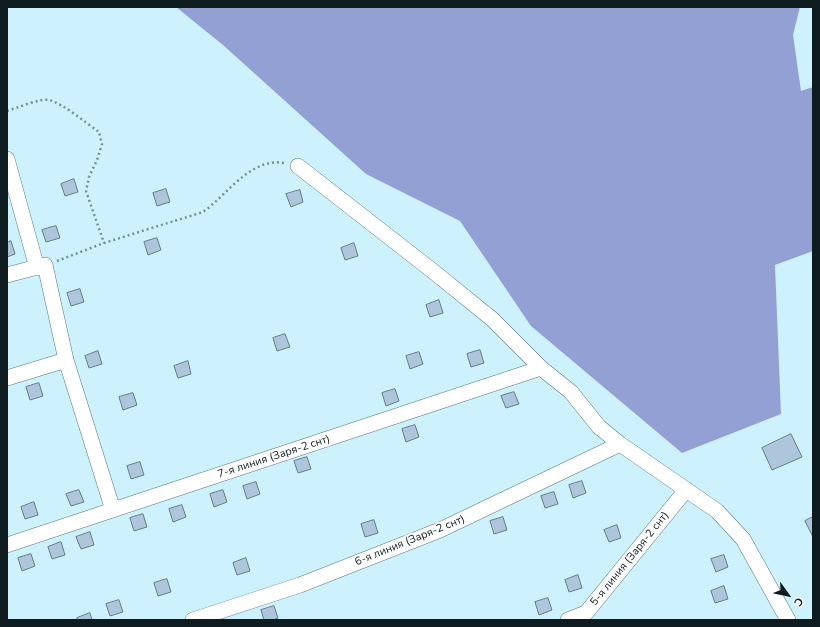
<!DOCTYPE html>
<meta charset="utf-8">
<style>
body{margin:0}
#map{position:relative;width:820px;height:627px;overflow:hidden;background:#cdf2fd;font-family:"Nunito Sans",sans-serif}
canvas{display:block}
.frame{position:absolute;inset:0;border:8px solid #0e1c20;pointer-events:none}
.north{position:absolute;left:768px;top:575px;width:40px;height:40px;-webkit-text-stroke:3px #fff;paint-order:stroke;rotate:123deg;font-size:11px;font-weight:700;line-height:16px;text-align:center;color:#0e1c20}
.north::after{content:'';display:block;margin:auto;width:14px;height:18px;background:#0e1c20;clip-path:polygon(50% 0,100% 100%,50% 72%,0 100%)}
</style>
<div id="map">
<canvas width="820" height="627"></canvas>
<div class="frame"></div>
<div class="north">С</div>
</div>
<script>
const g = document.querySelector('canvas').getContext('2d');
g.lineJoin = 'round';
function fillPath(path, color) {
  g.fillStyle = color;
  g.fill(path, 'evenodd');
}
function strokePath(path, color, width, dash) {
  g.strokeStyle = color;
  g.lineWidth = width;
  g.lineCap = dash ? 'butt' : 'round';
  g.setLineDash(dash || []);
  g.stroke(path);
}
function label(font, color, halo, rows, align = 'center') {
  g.font = font + ' "Nunito Sans",sans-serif';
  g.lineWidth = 4;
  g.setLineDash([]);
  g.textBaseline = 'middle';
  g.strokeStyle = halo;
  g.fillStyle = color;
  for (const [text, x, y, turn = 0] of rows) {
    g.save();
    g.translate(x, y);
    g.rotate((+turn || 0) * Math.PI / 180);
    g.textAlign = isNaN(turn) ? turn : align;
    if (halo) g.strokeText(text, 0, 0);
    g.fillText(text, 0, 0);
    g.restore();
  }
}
fillPath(new Path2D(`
 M176,7H800L793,35L801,91L813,87V251L775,265L781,414L682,453L531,326L460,221L366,174L223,45Z`), '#92a0d3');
const building = new Path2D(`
 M74,179L78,192L65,196L61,184Z
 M166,189L170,202L157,206L153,193Z
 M300,190L303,202L291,207L286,194Z
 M56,226L60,238L46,242L42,230Z
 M157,238L161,250L148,255L144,242Z
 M11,241L15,254L7,257V243Z
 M354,243L358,256L345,260L341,248Z
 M80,289L84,302L71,306L67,293Z
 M439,300L443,313L430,317L426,305Z
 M285,334L290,347L277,351L273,338Z
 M480,350L484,363L471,367L467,354Z
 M98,351L102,364L89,368L85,356Z
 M419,352L423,364L410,369L406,356Z
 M188,361L191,374L178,378L174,366Z
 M39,383L43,396L30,400L26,387Z
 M395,389L399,401L386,406L382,393Z
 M514,392L519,404L506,408L501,396Z
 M133,393L137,405L123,410L119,397Z
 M415,425L419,437L406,442L402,429Z
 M791,434L802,457L772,470L762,448Z
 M307,457L311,469L298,473L294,461Z
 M140,462L144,475L131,479L127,466Z
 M582,481L586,493L573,498L569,485Z
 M256,482L260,494L247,499L243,486Z
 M79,490L84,502L71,506L66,494Z
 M223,490L227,502L214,507L210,494Z
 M554,492L558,504L545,508L541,496Z
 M34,502L38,515L25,519L21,507Z
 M182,505L186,517L173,522L169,509Z
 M143,514L147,527L134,531L130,518Z
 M503,517L507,530L494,534L490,521Z
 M813,517V537L805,521Z
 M374,520L378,533L365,537L361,524Z
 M617,525L621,538L609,542L604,530Z
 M90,532L94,545L81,549L76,537Z
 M61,542L65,555L52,559L48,547Z
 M31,554L35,566L22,571L18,558Z
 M724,555L728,567L716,572L711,559Z
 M246,558L250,571L237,575L233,563Z
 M578,575L582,588L569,592L565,580Z
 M167,579L171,592L158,596L154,583Z
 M724,586L728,599L715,603L711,591Z
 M548,598L552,610L539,615L535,602Z
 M119,600L123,612L110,616L106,604Z
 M274,606L278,618L273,620H264L261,610Z
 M90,613L92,620H77V618Z`);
fillPath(building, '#aec6dc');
strokePath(building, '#647a8e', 1);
const street = new Path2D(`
 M7,159L37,268
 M298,166L434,272L492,319L541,368L571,392L599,427L620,444L717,511L743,539L788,620
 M7,275L45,265L66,360L113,510
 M7,378L66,360
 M7,545L541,368
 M193,620L300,585L440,530L620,444
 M568,620L586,613L686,490`);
strokePath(street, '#577883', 16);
strokePath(new Path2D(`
 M7,111C17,108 40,98 49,100C64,104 86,123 99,132L102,144L97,160L89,177L86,191L104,243
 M57,261L104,243L203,212C227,195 251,157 284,163`), '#769199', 2.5, [2, 3]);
strokePath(street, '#fff', 15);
label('11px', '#0e1c20', '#fff', [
 ["7-я линия (Заря-2 снт)",274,457,-18],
 ["6-я линия (Заря-2 снт)",410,541,-22],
 ["5-я линия (Заря-2 снт)",630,559,-51]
]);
</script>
